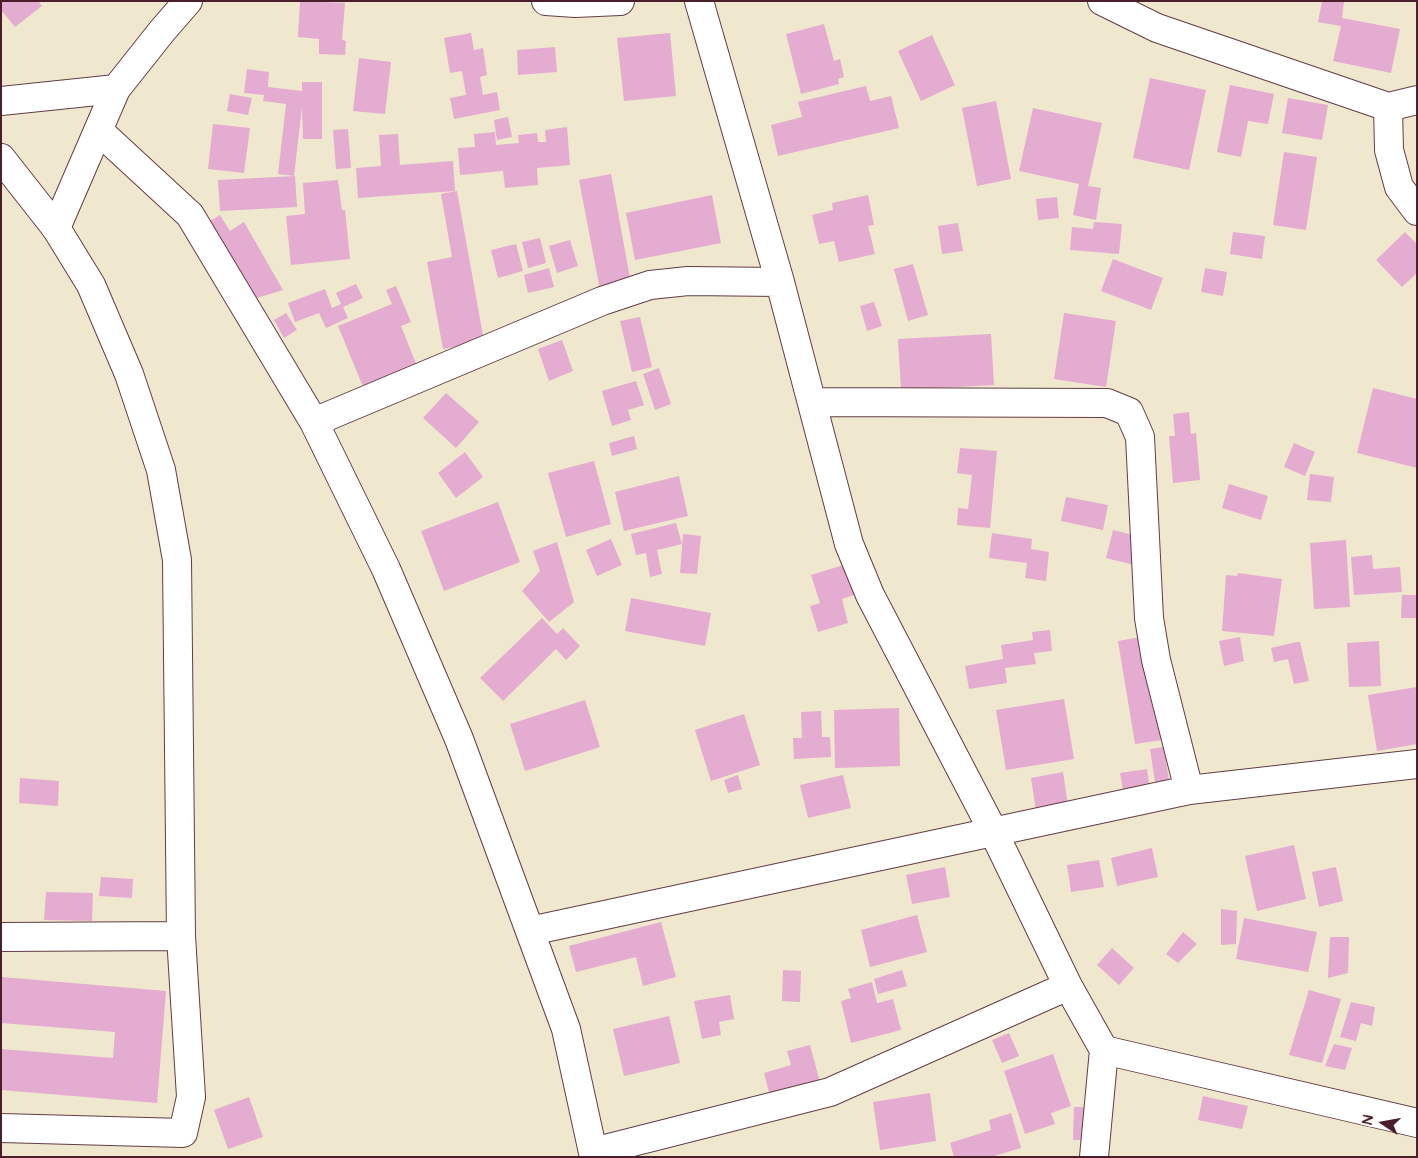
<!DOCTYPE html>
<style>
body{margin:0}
#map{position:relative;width:1418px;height:1158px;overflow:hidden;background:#f0e7cf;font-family:"Architects Daughter",sans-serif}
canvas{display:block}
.frame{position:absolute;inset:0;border:2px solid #4a1f2b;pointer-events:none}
.north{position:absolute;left:1358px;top:1098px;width:50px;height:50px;-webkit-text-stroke:4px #f6f6f2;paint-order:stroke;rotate:282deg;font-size:14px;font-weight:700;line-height:20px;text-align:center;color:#4a1f2b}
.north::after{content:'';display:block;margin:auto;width:18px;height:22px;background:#4a1f2b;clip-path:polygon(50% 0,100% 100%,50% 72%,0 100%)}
</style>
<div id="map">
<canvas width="1418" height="1158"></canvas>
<div class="frame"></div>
<div class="north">N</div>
</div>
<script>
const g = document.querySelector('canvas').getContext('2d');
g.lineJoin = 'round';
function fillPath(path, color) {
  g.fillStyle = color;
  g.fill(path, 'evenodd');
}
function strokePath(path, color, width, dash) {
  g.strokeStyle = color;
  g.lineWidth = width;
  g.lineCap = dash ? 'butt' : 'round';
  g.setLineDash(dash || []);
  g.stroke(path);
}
fillPath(new Path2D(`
 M1,1H38L42,6L15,27L1,10Z
 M300,1L345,3L342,40L346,41L345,55L319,54V39L298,37Z
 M1322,1H1344L1342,18L1400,29L1391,73L1333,61L1341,26L1318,22Z
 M824,24L834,61L840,59L844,77L838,79L839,84L801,94L786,34Z
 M471,33L474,50L483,48L487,75L480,77L483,95L497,92L500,110L454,119L450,98L466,95L462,71L450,73L444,38Z
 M670,33L676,96L624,101L617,38Z
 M932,35L955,85L921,101L898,51Z
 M555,47L557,72L518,75L517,50Z
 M359,58L391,62L385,114L353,111Z
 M247,69L269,72L268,87L302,91V82H322V139H303L302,107L294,176L278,174L286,104L263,101L264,95L244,93Z
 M1150,78L1206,90L1189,170L1133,158Z
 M1230,85L1274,94L1268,124L1248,121L1241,157L1217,152Z
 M866,86L870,101L891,96L899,128L778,156L771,125L802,117L798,102Z
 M230,94L252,98L248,115L227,111Z
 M1288,98L1328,105L1322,140L1282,133Z
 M996,101L1011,179L977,186L962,108Z
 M1033,108L1102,123L1088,186L1101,188L1096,220L1073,215L1079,184L1019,171Z
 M508,117L512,137L497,140L494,120Z
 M213,124L250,128L244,173L208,169Z
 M567,127L570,165L537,168L538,185L505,188L503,171L460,175L458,148L475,147L474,134L495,132L496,145L519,143L518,135L537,133L538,142H546L545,130Z
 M348,129L351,168L336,169L333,130Z
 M398,134L400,165L453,161L455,191L358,198L356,168L381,166L379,135Z
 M1284,152L1317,157L1306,230L1273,225Z
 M611,174L632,289L601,295L579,180Z
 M295,176L297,207L220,211L218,180Z
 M338,180L342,210H345L350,259L291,265L286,216L305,214L303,183Z
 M457,191L484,341L443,349L427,262L452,257L441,194Z
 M712,195L721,243L635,260L626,213Z
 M868,195L874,225L868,226L875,254L839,262L834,241L819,244L812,215L833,210L832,203Z
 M1057,197L1059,218L1038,220L1036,199Z
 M220,215L230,231L244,222L283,290L257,298L210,221Z
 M1094,222L1122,224L1119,254L1070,250L1072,227L1093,229Z
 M958,223L963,251L942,254L938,226Z
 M1233,232L1265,236L1262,259L1230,254Z
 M1405,232L1417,244V273L1402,287L1376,260Z
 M540,238L546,263L528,268L522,242Z
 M570,240L578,266L557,273L549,246Z
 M516,244L523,271L498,278L491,250Z
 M1113,259L1163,278L1151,310L1101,291Z
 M913,264L928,315L908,321L894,269Z
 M549,268L554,287L528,293L524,275Z
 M1205,268L1227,272L1223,296L1201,292Z
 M356,284L363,298L343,307L348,318L326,328L319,313L295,322L288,303L325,289L332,308L341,304L336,293Z
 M396,286L411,322L401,326L419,371L366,394L338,326L392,304L386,290Z
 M874,302L882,326L867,331L860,306Z
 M286,313L297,330L284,338L274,320Z
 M1064,313L1116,321L1106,387L1054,379Z
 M640,317L652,367L632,372L620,321Z
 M991,334L994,385L901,390L898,339Z
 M562,340L573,371L549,381L538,349Z
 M659,368L671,404L655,410L643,374Z
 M636,381L644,405L628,410L631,420L612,426L602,391Z
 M1373,388L1417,399V468L1357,453Z
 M446,393L479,422L456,448L423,418Z
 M1189,412L1191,434L1196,433L1200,480L1173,483L1169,436H1175L1173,414Z
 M634,436L637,449L612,456L609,443Z
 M1294,443L1315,452L1305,476L1284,467Z
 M960,448L997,451L990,528L957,525L958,508L968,509L972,475L957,473Z
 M465,452L483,477L456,498L438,473Z
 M594,461L611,524L566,537L548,473Z
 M1310,474L1334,477L1331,502L1307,500Z
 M679,476L688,516L624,531L615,492Z
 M1229,484L1268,496L1261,520L1222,508Z
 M1066,497L1108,505L1103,530L1061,521Z
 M498,502L520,562L444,591L421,531Z
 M676,523L682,544L657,550L662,574L650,577L646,553L636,555L631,534Z
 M1113,530L1141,537L1134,565L1106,558Z
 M992,533L1032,539L1031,549L1049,552L1046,581L1025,578L1027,563L989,558Z
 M683,534L701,536L697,574L680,573Z
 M611,539L622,565L597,576L586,550Z
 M1346,540L1350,607L1314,609L1310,543Z
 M557,542L574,602L549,622L522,591L540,571L533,551Z
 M1372,555L1373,569L1400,567L1402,592L1354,595L1351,557Z
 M847,564L857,594L842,599L848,623L818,632L810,606L820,603L811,575Z
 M1238,573L1282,579L1274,636L1222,631L1226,575L1237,576Z
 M1402,595H1417V618H1401Z
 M631,598L711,613L705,646L625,631Z
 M542,618L557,634L563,628L580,646L566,660L556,649L503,701L480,678Z
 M1050,630L1052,651L1034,653L1036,664L1005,668L1007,683L969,689L965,666L1003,659L1001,645L1033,640L1032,632Z
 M1146,636L1163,740L1135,744L1118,641Z
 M1240,637L1244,661L1224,666L1219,641Z
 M1379,641L1381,686L1349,687L1347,643Z
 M1297,642H1300L1309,681L1294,684L1288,659L1274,662L1271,648Z
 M1417,687V744L1377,751L1368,695Z
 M1064,699L1074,759L1006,770L996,710Z
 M585,700L600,747L525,771L510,724Z
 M899,708L900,766L835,768L834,710Z
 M821,711L822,737H830L831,757L794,759L793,738H802L801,712Z
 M744,714L760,765L711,781L695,730Z
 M1164,747L1170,787L1156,789L1150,749Z
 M1147,769L1150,791L1124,795L1120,773Z
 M1063,772L1068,805L1036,811L1031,778Z
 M738,775L742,789L728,793L724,780Z
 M843,775L851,808L808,818L800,785Z
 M20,778L59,781L58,806L19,803Z
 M1294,845L1306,899L1257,911L1245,856Z
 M1152,848L1158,877L1117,886L1111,858Z
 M1099,860L1104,887L1071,892L1067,865Z
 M945,867L950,897L912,904L906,875Z
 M1336,867L1343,901L1319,907L1312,872Z
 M101,877L133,879L132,898L99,896Z
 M46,892L93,893L92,921L44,920Z
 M1221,909L1237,911L1236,944L1221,945Z
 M917,915L927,952L870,967L861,930Z
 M1244,918L1317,932L1308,972L1236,959Z
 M661,922L676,977L643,986L636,957L576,972L569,946Z
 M1183,932L1197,944L1178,963L1166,954Z
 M1330,937H1349L1348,973L1328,978Z
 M1112,948L1134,968L1119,985L1097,965Z
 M783,970L801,971L800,1002L782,1001Z
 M902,970L907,986L878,994L874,979Z
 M2,977L166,991L157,1103L1,1090V1049L113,1058L115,1032L1,1023Z
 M872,982L877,1003L893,999L901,1030L851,1043L841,1001L851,998L848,989Z
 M1309,990L1341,999L1322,1063L1289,1055Z
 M730,995L734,1019L719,1022L721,1035L702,1039L694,1001Z
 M1351,1002L1375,1007L1372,1026L1361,1023L1356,1041L1340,1037Z
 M669,1016L680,1063L624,1076L613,1029Z
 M1009,1033L1019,1056L1002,1063L992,1040Z
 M1334,1044L1352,1048L1345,1070L1325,1066Z
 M810,1045L821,1086L771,1100L764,1073L791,1065L787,1051Z
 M1053,1054L1071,1106L1051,1113L1055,1124L1025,1134L1004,1071Z
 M930,1093L936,1141L880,1150L873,1102Z
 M1203,1096L1248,1106L1242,1129L1198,1120Z
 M249,1097L263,1137L228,1149L214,1110Z
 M1074,1107H1093L1092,1140H1073Z
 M1011,1113L1021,1148L991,1157H954L950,1143L991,1130L989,1120Z`), '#e4acd0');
const street = new Path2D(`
 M546,1L575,3L620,1
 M699,1L780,282L849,544L870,595L993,831L1068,986L1104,1050L1094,1157
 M1102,1L1157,28L1388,107L1417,100
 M1388,107L1389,150L1399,187L1417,211
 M99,131L190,215L314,422L386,569L459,739L566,1029L594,1157
 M812,402L1107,403L1129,412L1140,437L1149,618L1156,660L1189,790
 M314,422L602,301L650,285L688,281L780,282
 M530,931L1189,790L1417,764
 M1,937L181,936
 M1104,1050L1417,1123
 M1,1128L183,1133L191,1097L181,936L177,560L161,470L129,374L91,285L56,228
 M593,1152L830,1092L1068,986`);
const secondary = new Path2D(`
 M1,101L116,89
 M1,158L56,228L116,89L162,31L188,1`);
strokePath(street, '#633d44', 30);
strokePath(secondary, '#633d44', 30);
strokePath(street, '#fff', 28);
strokePath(secondary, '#fff', 28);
</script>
